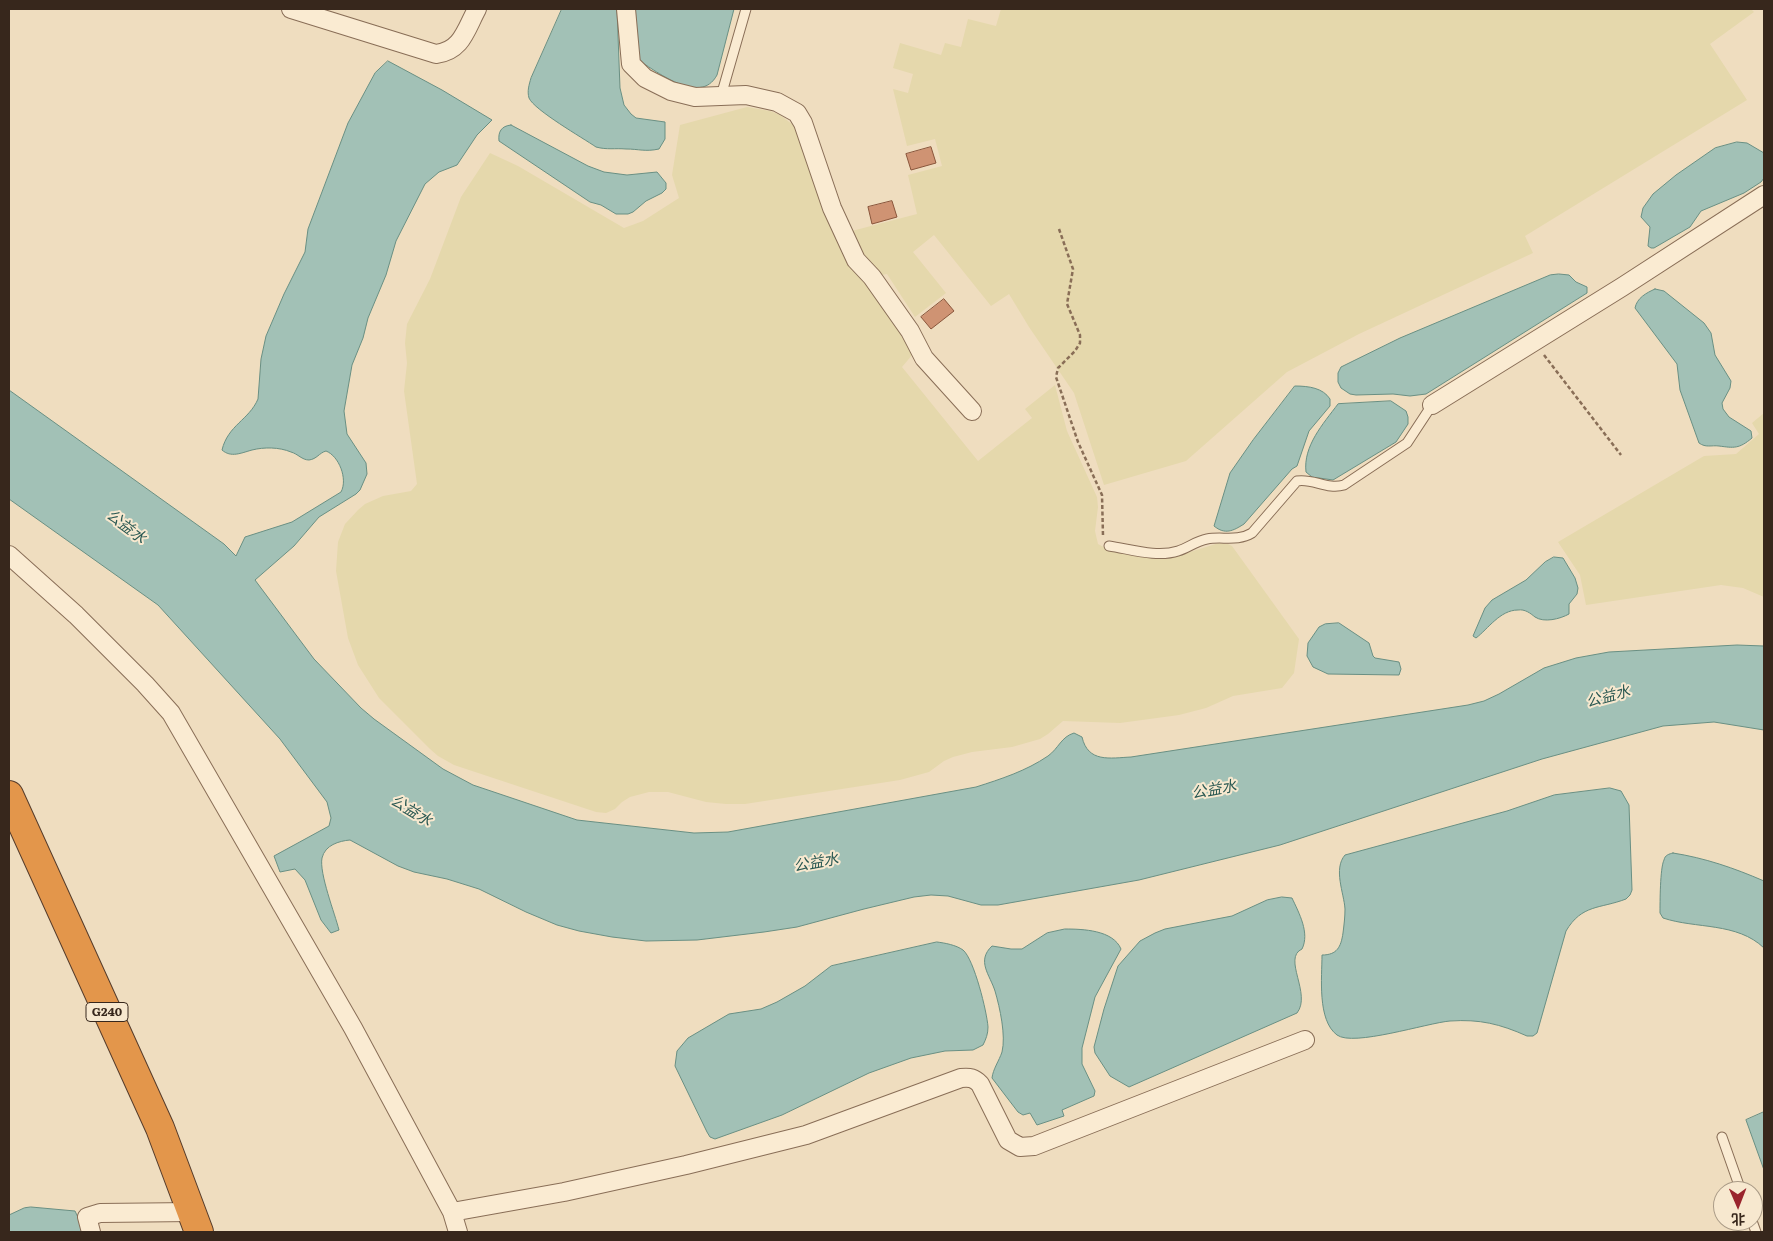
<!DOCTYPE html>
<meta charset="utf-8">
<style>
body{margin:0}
#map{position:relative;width:1773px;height:1241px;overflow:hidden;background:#efddbf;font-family:Literata,"Noto Sans SC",serif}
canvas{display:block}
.frame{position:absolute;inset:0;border:10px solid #37271c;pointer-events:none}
.north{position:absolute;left:1713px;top:1181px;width:50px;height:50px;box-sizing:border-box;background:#f7e8cf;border:1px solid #aa9b87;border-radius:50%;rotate:179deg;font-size:14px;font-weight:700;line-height:20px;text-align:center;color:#37271c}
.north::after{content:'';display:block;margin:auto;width:18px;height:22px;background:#9a242d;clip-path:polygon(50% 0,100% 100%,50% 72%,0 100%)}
</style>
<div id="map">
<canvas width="1773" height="1241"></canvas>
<div class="frame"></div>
<div class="north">北</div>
</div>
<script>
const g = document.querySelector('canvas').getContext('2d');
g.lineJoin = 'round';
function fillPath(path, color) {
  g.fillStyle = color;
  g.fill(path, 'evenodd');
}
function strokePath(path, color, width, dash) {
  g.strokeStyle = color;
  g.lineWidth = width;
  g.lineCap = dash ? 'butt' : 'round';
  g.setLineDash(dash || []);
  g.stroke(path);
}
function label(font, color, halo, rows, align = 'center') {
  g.font = font + ' Literata,"Noto Sans SC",serif';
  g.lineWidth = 4;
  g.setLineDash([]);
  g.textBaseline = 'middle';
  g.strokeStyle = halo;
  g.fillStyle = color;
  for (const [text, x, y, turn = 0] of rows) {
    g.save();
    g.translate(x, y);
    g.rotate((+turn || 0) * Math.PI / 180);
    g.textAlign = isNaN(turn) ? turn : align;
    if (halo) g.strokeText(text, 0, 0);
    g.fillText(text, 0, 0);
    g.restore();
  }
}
fillPath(new Path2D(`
 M1001,9H1751L1754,12L1710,44L1747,100L1525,236L1533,253L1359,334L1287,372L1186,461L1104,485L1074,393L1029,327L1009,294L991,306L934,235L913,252L946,293L915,317L887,274L876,276L848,232L917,214L908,175L942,166L935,139L907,146L893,89L908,93L913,74L893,68L900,43L941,55L945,43L961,47L968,19L996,26Z
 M747,107L770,111L780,115L796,127L891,315L913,354L902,367L978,461L1032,418L1025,409L1055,385L1067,431L1097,497L1098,507L1095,531L1098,544L1111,551L1163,557L1177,556L1219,543L1228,544L1232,546L1299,639L1294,673L1282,688L1233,696L1206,708L1179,715L1120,723L1063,721L1048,734L1040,739L1012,747L972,752L953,757L944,761L929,772L900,780L745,804H726L706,802L668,792H649L630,797L622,802L615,809L606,813L596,812L454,765L438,756L430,749L379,698L358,665L348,638L336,571L338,542L345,524L358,510L365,504L383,496L411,491L417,484L404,391L407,363L405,343L407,324L430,279L461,197L490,153L518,166L624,228L643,221L679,198L672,175L680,125Z
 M1764,413V597L1743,588L1721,585L1586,605L1580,575L1558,542L1704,456L1736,454L1759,434L1752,423Z`), '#e5d8ac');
const water = new Path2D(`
 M562,9H617L620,88L624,105L631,114L636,118L665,122V139L659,149C645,152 639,149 626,149C615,148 607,150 596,147C583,138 534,110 529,98C527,91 529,85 531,78Z
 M633,9H734L717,75C700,107 655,70 635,58Z
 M388,61L442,90L492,120L477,135L457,165L439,172L425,184L396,241L386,275L368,318L363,338L352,365L344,411L347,434L366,463L367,474L360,490L356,494L319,517L294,546L255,580L314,659L361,708L374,719L443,769L473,785L577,820L694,833L728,832L976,787C1001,779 1026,771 1048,756C1059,748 1061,737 1074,733L1082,737C1088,763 1110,758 1131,757L1468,705L1484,701L1499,694L1544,668L1576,658L1609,652L1737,645L1764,646V730L1714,722L1663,726L1542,759L1280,845L1139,880L998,905H981L948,896L931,895L914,897L864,909L797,927L764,932L697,940L646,941L612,937L579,931L557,925L526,912L479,889L447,879L414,872L398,866L350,840C339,841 325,845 322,858C319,873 335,914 339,930L331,933L321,920L305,880L295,869L280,872L274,856L329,826L331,818L327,802L280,739L158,605L9,499V390L224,544L236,556L245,537L292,522L341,492C348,479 339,456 326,451C319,453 317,459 309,460C302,460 298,454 291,452C279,447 264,447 252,450C241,453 231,458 222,450C228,425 249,420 258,399L261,359L266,336L284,294L305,252L308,229L348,123L375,73Z
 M511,125L588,166L604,172L627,175L657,172L666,183V189L662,193L646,201L633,212L628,214H616L601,205L590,202L499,141C498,132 501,126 511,125Z
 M1737,142L1747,143L1764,153V178L1761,182L1744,193L1701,211L1690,227L1654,248H1651L1648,246L1650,227L1641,217L1643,208L1653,194L1676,175L1715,148Z
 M1559,274L1569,275L1576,282L1587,287V293L1426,394L1410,396L1393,394L1356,395L1350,394L1341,388L1338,382V373L1341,367L1400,338L1550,275Z
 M1655,289L1664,291L1704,323L1711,333L1715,355L1731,381L1730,388L1722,403L1723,409L1729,417L1751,431L1752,438C1739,449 1734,448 1719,446C1711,445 1706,448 1699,443L1680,390L1677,364L1635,308C1637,298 1646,293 1655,289Z
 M1295,386C1309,386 1323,388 1330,399V406L1309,431L1297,466L1292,469L1244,524C1233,531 1225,535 1214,526L1230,473L1253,440Z
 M1391,401L1406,411L1408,417V424L1396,442L1333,480L1312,477L1306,472C1303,446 1323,424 1338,404Z
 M1554,557L1563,558L1575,578L1578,588L1577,594L1569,604V614C1560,619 1544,623 1535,617C1530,613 1525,609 1518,610C1500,610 1488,629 1476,638L1473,636L1485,608L1492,600L1526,580L1545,562Z
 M1339,623L1369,643L1373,656L1375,658L1399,662L1401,669L1399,675L1328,674L1313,667L1307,656L1308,643L1319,627L1325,624Z
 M1610,788L1621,791L1629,805L1632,890L1630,895L1626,899C1600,909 1582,904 1566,931L1537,1033L1533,1036H1527C1500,1024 1480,1019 1450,1021C1427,1023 1353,1047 1337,1035C1317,1020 1322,977 1322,955C1337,955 1341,947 1343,933C1344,925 1345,917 1345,909C1344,893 1333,869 1345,855L1507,811L1554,795Z
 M1673,853C1705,858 1734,868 1764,881V948C1737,922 1696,929 1663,918L1660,913C1660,903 1660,868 1664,860C1665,855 1669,854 1673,853Z
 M1282,897L1292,898C1299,913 1310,933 1302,949C1282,958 1312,994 1297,1013L1129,1087L1110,1076L1095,1053L1094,1047L1104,1009L1118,966L1140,941L1155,933L1165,929L1232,916L1267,900Z
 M1065,929C1083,929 1113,930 1121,949L1095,997L1082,1048V1064L1095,1091L1094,1096L1062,1110L1064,1116L1037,1125L1030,1113L1023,1115L1018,1112L992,1078C993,1069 999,1061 1002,1052C1006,1036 1000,1008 995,991C990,975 976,961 992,946L1011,949H1022L1047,933Z
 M937,942C945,943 956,945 963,950C974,959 987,1012 988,1027C988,1034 986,1039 983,1045L973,1050L945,1051L911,1058L869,1073L782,1115L715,1139L710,1137L707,1132L675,1066L677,1051L688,1038L729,1014L761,1009L777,1002L805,986L831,966Z
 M1764,1112V1170L1746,1120Z
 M31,1207L75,1211L85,1232H9V1215L24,1208Z`);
fillPath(water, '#a2c1b6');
strokePath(water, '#698f83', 1);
const building = new Path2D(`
 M931,147L936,163L911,170L906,154Z
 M892,201L897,217L872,224L868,207Z
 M944,299L954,311L931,329L921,317Z`);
fillPath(building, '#cf9373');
strokePath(building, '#89553b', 1);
const lane = new Path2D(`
 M721,96L746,9
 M1109,546C1130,549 1157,558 1178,551C1188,548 1196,541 1207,539C1222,536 1237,542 1252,533L1297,481C1313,478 1327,490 1344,485L1407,443L1432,405
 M1722,1137L1741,1191
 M1752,1221L1756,1232`);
const street = new Path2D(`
 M291,9L436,54C462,51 466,29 477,9
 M626,9L631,64L645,78L671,91L695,97L746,95L777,102L797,113L803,123L832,208L856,260L872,277L910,331L924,358L972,411
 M1432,405L1622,287L1764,195
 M9,555L76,615L145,684L171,713L353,1028L452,1212L458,1232
 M452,1212L564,1192L686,1165L806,1135L961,1078C970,1077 974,1078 980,1084L1008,1140L1020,1147L1034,1146L1305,1040
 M91,1232L87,1217L100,1213L192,1212`);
const highway = new Path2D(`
 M9,795L160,1128L199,1232`);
strokePath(lane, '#896e57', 11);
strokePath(street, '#896e57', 20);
strokePath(highway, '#563c2b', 30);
strokePath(new Path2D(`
 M1059,229L1073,269L1067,304L1080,335V343L1075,351L1058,368L1056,377L1078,442L1102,495L1103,536
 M1544,355L1621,455`), '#896e57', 2.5, [4, 2.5]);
strokePath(lane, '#faebd2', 9);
strokePath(street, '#faebd2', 18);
strokePath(highway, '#e3964b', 28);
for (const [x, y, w] of [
 [107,1012,42]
]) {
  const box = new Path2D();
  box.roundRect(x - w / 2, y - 9.5, w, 19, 4);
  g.fillStyle = '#f7e8cf';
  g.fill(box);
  strokePath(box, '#37271c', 1);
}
label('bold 12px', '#37271c', null, [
 ["G240",107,1012]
]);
label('italic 15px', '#2a5852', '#f7e8cf', [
 ["公益水",126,527,37],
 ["公益水",1608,697,-15],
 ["公益水",1214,790,-10],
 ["公益水",411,811,31],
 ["公益水",816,863,-10]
]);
</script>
